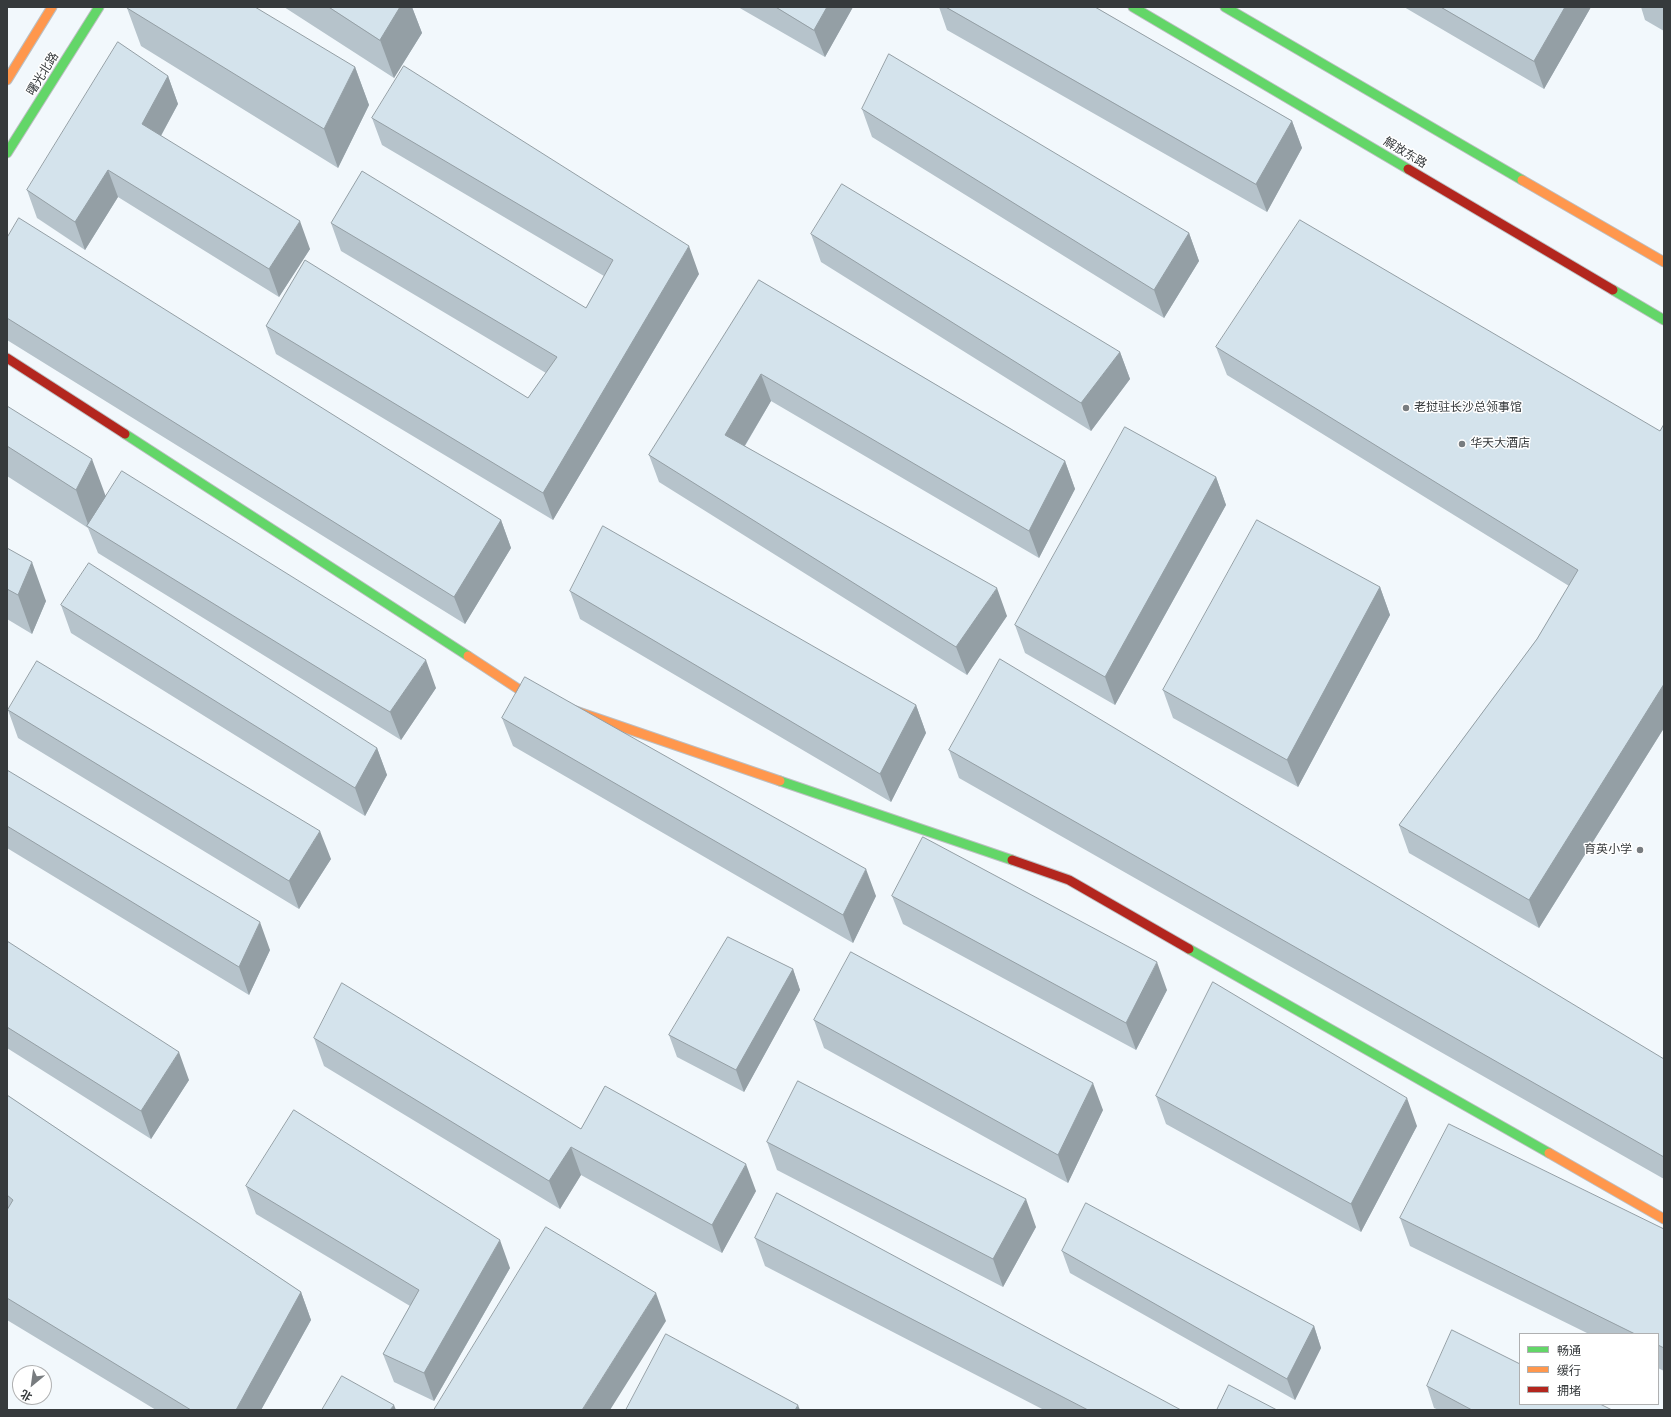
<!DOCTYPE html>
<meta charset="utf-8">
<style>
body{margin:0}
#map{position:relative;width:1671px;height:1417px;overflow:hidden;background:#f2f8fc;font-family:"Fira Sans Condensed","Noto Sans SC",sans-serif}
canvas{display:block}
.frame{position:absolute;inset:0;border:8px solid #363a3c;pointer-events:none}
.legend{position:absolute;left:1519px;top:1333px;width:140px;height:72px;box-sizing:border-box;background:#fff;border:1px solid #afb0b1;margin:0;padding:5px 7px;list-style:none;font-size:12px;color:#363a3c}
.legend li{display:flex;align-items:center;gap:8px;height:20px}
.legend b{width:20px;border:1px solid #afb0b1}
.north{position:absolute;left:12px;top:1365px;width:40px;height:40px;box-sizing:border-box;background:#fff;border:1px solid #afb0b1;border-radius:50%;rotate:209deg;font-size:11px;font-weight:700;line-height:16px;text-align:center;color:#363a3c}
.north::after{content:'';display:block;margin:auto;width:14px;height:18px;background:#787c7f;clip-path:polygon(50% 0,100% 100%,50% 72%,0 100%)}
</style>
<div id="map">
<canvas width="1671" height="1417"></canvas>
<div class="frame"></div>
<ul class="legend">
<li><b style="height:5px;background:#63d668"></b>畅通</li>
<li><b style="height:5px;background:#ff974d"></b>缓行</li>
<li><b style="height:5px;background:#b3261e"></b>拥堵</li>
</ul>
<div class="north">北</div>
</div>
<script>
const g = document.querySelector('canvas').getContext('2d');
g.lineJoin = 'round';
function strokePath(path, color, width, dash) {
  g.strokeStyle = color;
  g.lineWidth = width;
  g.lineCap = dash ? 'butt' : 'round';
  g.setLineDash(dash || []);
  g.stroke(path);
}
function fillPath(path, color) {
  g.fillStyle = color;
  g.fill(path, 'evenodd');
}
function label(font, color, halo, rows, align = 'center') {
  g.font = font + ' "Fira Sans Condensed","Noto Sans SC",sans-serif';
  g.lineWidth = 3;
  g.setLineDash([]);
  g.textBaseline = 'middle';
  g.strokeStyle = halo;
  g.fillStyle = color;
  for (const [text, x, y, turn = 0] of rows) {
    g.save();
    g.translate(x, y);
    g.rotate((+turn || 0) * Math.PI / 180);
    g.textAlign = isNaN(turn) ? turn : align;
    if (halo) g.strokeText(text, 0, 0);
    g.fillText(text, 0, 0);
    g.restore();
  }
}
const fast = new Path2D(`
 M1133,7L1408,169
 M1225,7L1522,180
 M7,153L99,7
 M1613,290L1664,320
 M125,434L468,656
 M780,781L1012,860
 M1189,949L1549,1153`);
const slow = new Path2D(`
 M7,80L52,7
 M1522,180L1664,262
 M468,656L526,694L780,781
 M1549,1153L1664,1219`);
const jam = new Path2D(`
 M1408,169L1613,290
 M7,358L125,434
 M1012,860L1069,880L1189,949`);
strokePath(fast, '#bcbfc2', 11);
strokePath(slow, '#bcbfc2', 11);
strokePath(jam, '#bcbfc2', 11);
strokePath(fast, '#63d668', 9);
strokePath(slow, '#ff974d', 9);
strokePath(jam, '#b3261e', 9);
fillPath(new Path2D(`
 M284,7H412L422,33L394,78Z
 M738,7H853L825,57Z
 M939,7H1095L1292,121L1302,148L1267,212L947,30Z
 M1404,7H1591L1544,89Z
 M1641,7H1664V31L1645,20Z
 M127,8L355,67L369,105L338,168L141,46Z
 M168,76L178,104L161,136L310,249L279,297L118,197L85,250L37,218L27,190Z
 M862,109L1189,233L1199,261L1164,318L872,137Z
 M372,118L699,274L553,520L276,354L266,326L528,398L546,373L341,251L331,223L586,308L604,276L382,145Z
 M811,234L1120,352L1130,379L1091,431L821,262Z
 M7,238L501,520L511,548L465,624L7,340Z
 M759,280L1065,461L1075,489L1039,558L771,401L745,446L1007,616L967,675L659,482L649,455Z
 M1216,347L1660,431L1664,424V728L1539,928L1409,853L1399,825L1537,639L1569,586L1227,375Z
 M7,406L106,496L436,688L401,740L98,553L88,528L7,476Z
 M1216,477L1226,505L1115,705L1025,653L1015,625Z
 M7,548L46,601L32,634L7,619Z
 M1380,587L1390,615L1298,787L1173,718L1163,690Z
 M570,591L916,705L926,733L891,802L580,619Z
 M61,605L377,748L387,775L365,816L71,633Z
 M8,710L331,859L299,909L18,738Z
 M502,718L876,896L853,943L513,746Z
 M949,750L1664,1059V1179L959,778Z
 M7,770L270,950L249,995L7,848Z
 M892,896L1167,990L1136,1050L903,924Z
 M7,941L189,1080L151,1139L7,1048Z
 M793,969L800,990L744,1092L677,1057L669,1035Z
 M814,1020L1103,1110L1068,1183L824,1048Z
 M314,1038L581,1129L756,1191L722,1253L581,1175L560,1209L324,1066Z
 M7,1095L301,1292L311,1320L261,1410H156L7,1320Z
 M1156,1096L1417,1126L1361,1232L1166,1124Z
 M767,1142L1036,1227L1003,1287L777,1170Z
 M246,1186L510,1268L434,1401L394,1382L383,1354L410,1306L256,1214Z
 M1400,1218L1664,1229V1371L1658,1368V1334H1589L1410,1246Z
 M755,1238L1181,1410H1044L765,1266Z
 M1062,1251L1314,1326L1321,1348L1295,1400L1070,1273Z
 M1427,1386L1612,1410H1439L1434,1408Z`), '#b6c3cb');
fillPath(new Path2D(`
 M400,7H412L422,33L394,78L380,40Z
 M827,7H853L825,57L814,30Z
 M1565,7H1591L1544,89L1534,61Z
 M355,67L369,105L338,168L324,129Z
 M168,76L178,104L152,152L142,124Z
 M1292,121L1302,148L1267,212L1256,184Z
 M108,170L118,197L85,250L75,222Z
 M300,221L310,249L279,297L269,269Z
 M1189,233L1199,261L1164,318L1154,290Z
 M689,246L699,274L553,520L543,493Z
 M1120,352L1130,379L1091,431L1081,403Z
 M761,374L771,401L735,462L725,435Z
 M92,459L106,497L89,527L76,490Z
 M1065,461L1075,489L1039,558L1029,531Z
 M1216,477L1226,505L1115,705L1105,677Z
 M501,520L511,548L465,624L454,597Z
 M32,562L46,601L32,634L18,595Z
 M1380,587L1390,615L1298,787L1287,760Z
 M997,588L1007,616L967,675L956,647Z
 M426,660L436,688L401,740L390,712Z
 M1664,684V728L1539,928L1529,900Z
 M916,705L926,733L891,802L880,774Z
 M377,748L387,775L365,816L355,788Z
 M320,831L331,859L299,909L289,881Z
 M866,869L876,896L853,943L843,915Z
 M260,922L270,950L249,995L239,967Z
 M1157,962L1167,990L1136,1050L1126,1023Z
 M793,969L800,990L744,1092L736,1070Z
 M179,1052L189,1080L151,1139L141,1111Z
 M1093,1083L1103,1110L1068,1183L1058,1155Z
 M1407,1098L1417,1126L1361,1232L1351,1204Z
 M571,1147L581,1175L560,1209L549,1181Z
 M746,1164L756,1191L722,1253L712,1225Z
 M1026,1199L1036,1227L1003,1287L993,1259Z
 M500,1240L510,1268L434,1401L424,1373Z
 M301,1292L311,1320L261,1410H236Z
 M656,1293L666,1321L610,1410H582Z
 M1314,1326L1321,1348L1295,1400L1287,1379Z
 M394,1405L396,1410H390Z
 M798,1405L800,1410H795Z`), '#949fa5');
const building = new Path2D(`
 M127,7H255L355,67L324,129L127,8Z
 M329,7H400L380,40Z
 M776,7H827L814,30Z
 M946,7H1095L1292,121L1256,184Z
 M1441,7H1565L1534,61Z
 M118,42L168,76L142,124L300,221L269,269L108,170L75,222L27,190Z
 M889,54L1189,233L1154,290L862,109Z
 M404,66L689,246L543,493L266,326L305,260L528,398L557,357L331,223L362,171L586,308L613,260L372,118Z
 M842,184L1120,352L1081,403L811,234Z
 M19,218L501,520L454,597L7,318V238Z
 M1300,220L1660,431L1664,424V684L1529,900L1399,825L1537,639L1578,570L1216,347Z
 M759,280L1065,461L1029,531L761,374L725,435L997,588L956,647L649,455Z
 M7,406L92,459L76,490L7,446Z
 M1125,427L1216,477L1105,677L1015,625Z
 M122,471L426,660L390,712L87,526Z
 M1257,520L1380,587L1287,760L1163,690Z
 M603,526L916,705L880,774L570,591Z
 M7,548L32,562L18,595L7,589Z
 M89,563L377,748L355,788L61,605Z
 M1000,659L1664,1059V1157L949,750Z
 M37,661L320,831L289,881L8,710Z
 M525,677L866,869L843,915L502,718Z
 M7,770L260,922L239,967L7,826Z
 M923,837L1157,962L1126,1023L892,896Z
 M728,937L793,969L736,1070L669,1035Z
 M7,941L179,1052L141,1111L7,1027Z
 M851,952L1093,1083L1058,1155L814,1020Z
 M1213,982L1407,1098L1351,1204L1156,1096Z
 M342,983L581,1129L605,1086L746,1164L712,1225L571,1147L549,1181L314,1038Z
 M798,1081L1026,1199L993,1259L767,1142Z
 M7,1095L301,1292L236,1410H191L7,1298V1210L13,1200L7,1195Z
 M294,1110L500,1240L424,1373L383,1354L419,1290L246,1186Z
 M1449,1124L1664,1229V1348L1658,1345V1334H1635L1400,1218Z
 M777,1193L1181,1410H1088L755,1238Z
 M1086,1203L1314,1326L1287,1379L1062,1251Z
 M546,1227L656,1293L582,1410H434Z
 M1452,1330L1520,1364V1404H1600L1612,1410H1472L1427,1386Z
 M666,1334L798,1405L795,1410H626Z
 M342,1376L394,1405L390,1410H322Z
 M1229,1385L1277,1410H1217Z`);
fillPath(building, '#d4e3ec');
strokePath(building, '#949fa5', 1);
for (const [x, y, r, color] of [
 [1406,408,4,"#787c7f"],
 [1462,444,4,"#787c7f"],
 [1640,850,4,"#787c7f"]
]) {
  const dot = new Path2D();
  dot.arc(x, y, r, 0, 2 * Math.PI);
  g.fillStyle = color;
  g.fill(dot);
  strokePath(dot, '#fff', 1.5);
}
label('12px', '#363a3c', '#fff', [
 ["曙光北路",43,74,-58],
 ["解放东路",1405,153,31]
]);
label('12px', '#363a3c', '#fff', [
 ["老挝驻长沙总领事馆",1414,408],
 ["华天大酒店",1470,444],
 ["育英小学",1632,850,"right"]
], 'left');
</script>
